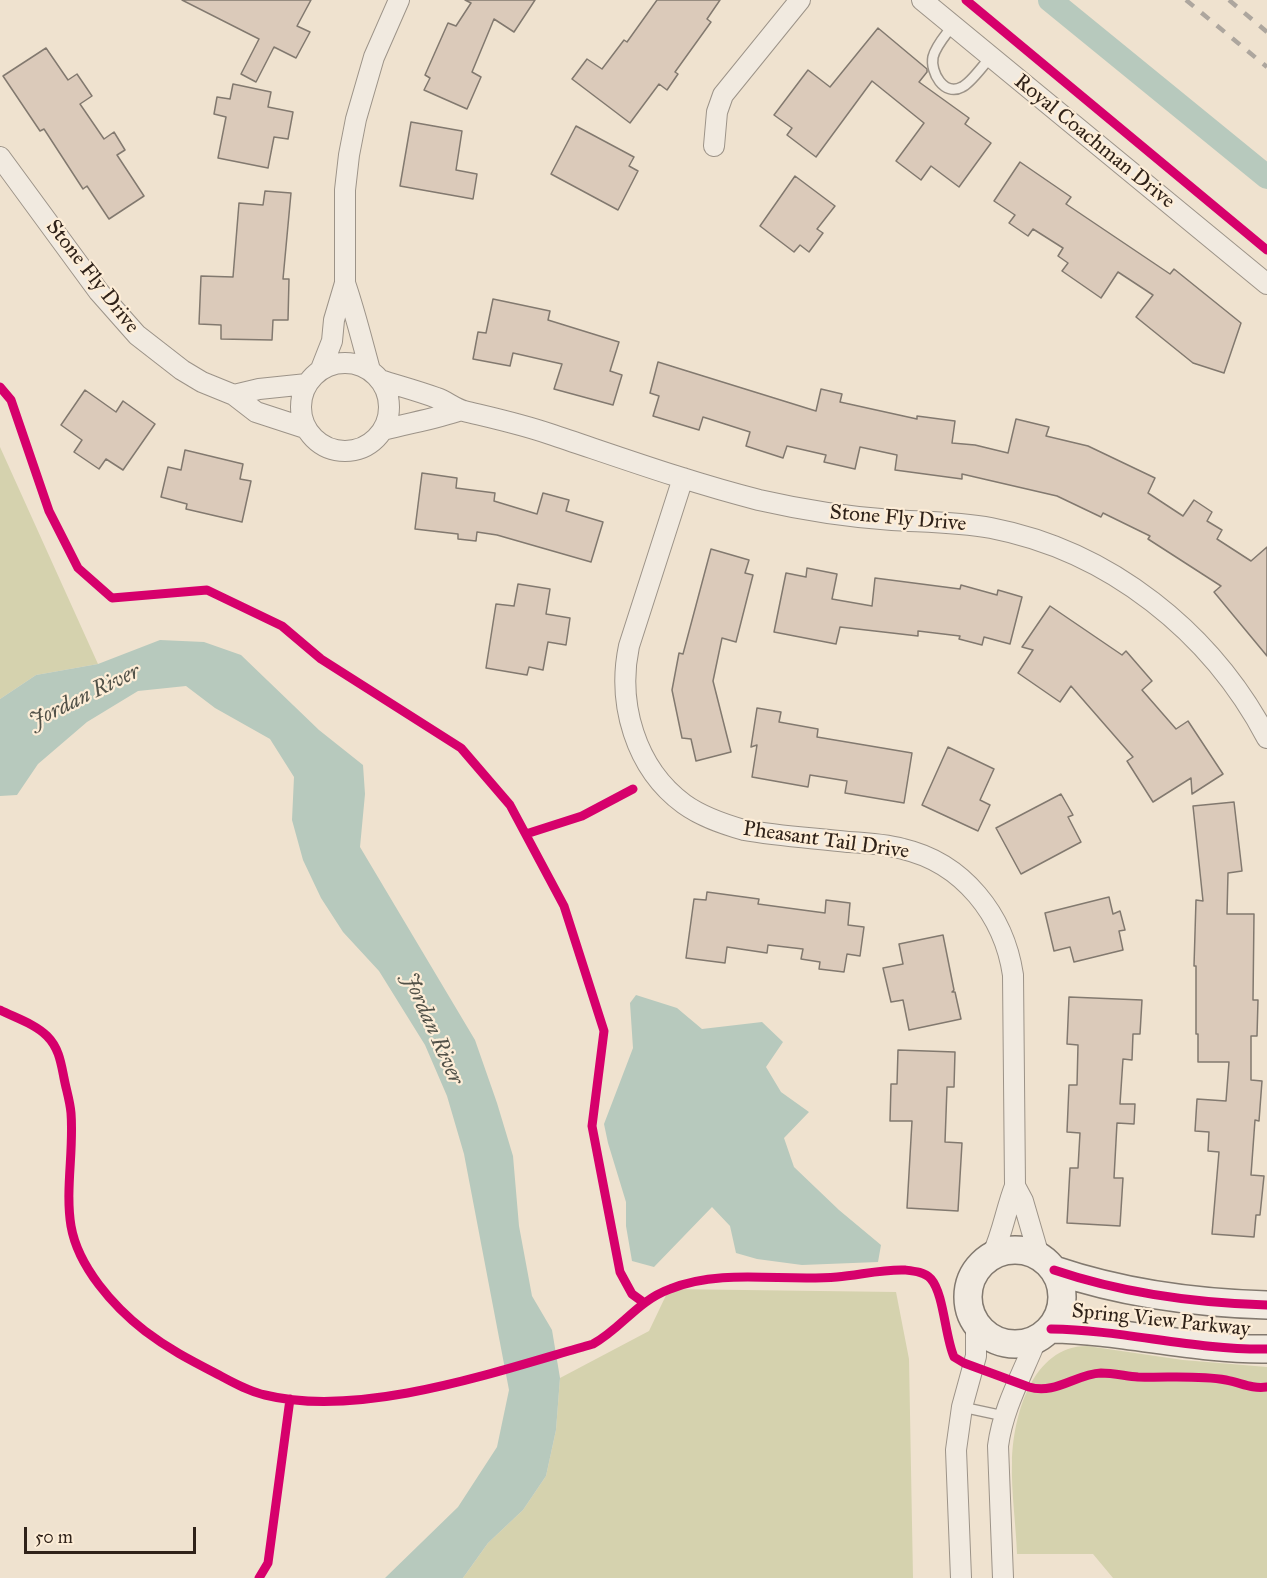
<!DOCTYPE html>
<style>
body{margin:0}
#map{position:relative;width:1267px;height:1578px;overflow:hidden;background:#efe2cf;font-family:"IM FELL Great Primer",serif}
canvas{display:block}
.scale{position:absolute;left:24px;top:1527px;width:172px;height:27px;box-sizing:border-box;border:3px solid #2f2219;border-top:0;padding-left:8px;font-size:18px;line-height:21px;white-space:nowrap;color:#2f2219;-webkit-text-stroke:4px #fdedd7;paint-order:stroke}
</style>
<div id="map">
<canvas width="1267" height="1578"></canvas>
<div class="scale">50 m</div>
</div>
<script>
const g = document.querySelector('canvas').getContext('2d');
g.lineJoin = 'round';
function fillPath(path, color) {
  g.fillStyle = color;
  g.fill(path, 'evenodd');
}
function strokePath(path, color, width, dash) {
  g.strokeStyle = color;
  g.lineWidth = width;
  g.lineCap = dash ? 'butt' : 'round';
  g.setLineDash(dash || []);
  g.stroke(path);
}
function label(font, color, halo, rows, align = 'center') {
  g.font = font + ' "IM FELL Great Primer",serif';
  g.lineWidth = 4.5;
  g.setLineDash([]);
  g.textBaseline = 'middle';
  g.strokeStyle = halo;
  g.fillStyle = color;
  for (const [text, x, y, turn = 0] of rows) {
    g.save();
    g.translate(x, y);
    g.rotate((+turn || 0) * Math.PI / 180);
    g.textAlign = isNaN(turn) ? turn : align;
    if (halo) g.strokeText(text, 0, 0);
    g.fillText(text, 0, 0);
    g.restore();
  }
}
fillPath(new Path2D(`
 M0,447L98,664L36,675L0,699Z
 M669,1289L896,1292L909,1359L913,1578H463L488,1543L523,1510L546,1476L556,1430L560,1378L649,1331Z
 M1087,1346L1183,1360L1267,1367V1578H1113L1093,1554H1017C1016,1524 1011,1492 1012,1462C1013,1416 1032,1346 1087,1346Z`), '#d5d2ae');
fillPath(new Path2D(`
 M160,640L204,642L241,655L319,730L363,765L365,794L360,847L475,1040L497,1103L513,1156L519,1226L532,1296L552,1330L560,1378L556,1430L546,1476L523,1510L488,1543L463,1578H385L458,1507L497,1447L509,1390L464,1154L447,1096L425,1045L379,971L343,932L321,898L303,860L292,820L294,777L270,739L215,708L186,686L138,691L87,722L38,764L17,795L0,796V699L36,675L98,664Z
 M636,995L677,1008L702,1029L762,1022L783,1042L766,1067L781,1092L809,1112L784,1138L794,1167L839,1210L881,1245L878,1262L802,1265L757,1259L736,1253L730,1226L712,1207L654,1267L632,1261L626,1226V1202L608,1143L604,1124L633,1048L630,1003Z`), '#b7c9bd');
strokePath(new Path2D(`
 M1050,0L1267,177`), '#b7c9bd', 24);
const building = new Path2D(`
 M182,0H311L297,26L310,32L296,58L274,47L256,82L241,74L259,39Z
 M465,0H535L514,32L494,19L472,72L481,77L467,109L424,90L430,78L425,75L448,23L456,26L471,3Z
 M657,0H720L707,19L711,22L675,72L678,74L667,90L659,84L630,123L572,79L587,59L602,69L624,40L627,42Z
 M878,28L927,69V72L919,82L969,118L965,124L991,143L959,187L931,166L921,180L896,161L924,123L872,81L816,157L787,135L792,128L774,115L808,70L830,87Z
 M46,48L68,80L77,74L92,96L80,104L104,139L114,132L125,150L117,155L144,196L109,219L87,186L83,189L44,129L40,131L3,76Z
 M233,84L271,92L268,107L293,112L288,139L274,137L268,168L218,158L226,117L214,114L217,97L230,99Z
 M411,122L462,131L456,170L477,174L473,199L400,186Z
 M576,126L634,157L629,166L638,171L618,210L551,174Z
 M1020,162L1071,197L1066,204L1170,274L1174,269L1241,323L1224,373L1193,363L1136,317L1153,295L1118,272L1101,298L1062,271L1068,263L1058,256L1063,248L1033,229L1028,236L1009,223L1015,215L994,201Z
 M795,176L835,206L817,229L823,233L809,252L800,245L794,252L760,226Z
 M265,191L291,193L283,279H289L288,320H273L272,340L221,339V325L199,324L201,276L233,277L239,203L263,205Z
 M493,299L550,311L548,320L619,342L610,371L622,375L613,405L554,389L562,364L513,353L510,366L473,359L478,332L486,333Z
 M658,362L816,411L821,389L842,394L840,402L917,419V416L955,421L952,443L975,445L1008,453L1016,419L1049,427L1046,436L1088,446L1155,478L1148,493L1183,516L1194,500L1212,512L1207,521L1222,530L1217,539L1251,561L1267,547V656L1214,592L1221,586L1148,539L1150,536L1103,513L1101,517L1057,496L962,474V479L895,470L897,455L860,447L855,469L824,462L826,455L787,446L783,458L746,446L750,432L703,417L699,430L653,416L659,396L650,393Z
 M85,390L116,412L123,401L155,424L123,470L106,459L99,469L74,452L82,440L61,425Z
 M185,450L243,464L240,479L251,481L242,522L186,509L187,504L161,497L168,467L181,470Z
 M422,473L457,478L456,488L495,493L494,501L537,514L543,493L569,500L566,511L603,522L591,562L497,535L477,532L476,541L458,539V534L415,529Z
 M711,549L749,560L745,573L753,575L736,642L722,638L713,681L731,752L696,761L691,739L682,738L672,690L679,653L683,654Z
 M807,568L837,574L832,599L872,606L875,578L960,589L961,585L997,595L998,590L1022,597L1010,644L984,637L982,645L959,639L960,636L918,631V636L840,627L836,644L774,632L786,573L806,577Z
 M518,584L550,589L546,614L570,618L566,645L548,642L543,670L529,667L527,675L486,668L496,604L514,606Z
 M1050,606L1122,655L1126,651L1152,681L1142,690L1176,729L1188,721L1223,774L1192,794L1191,778L1153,802L1127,761L1133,757L1071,686L1060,702L1018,673L1033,650L1022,647Z
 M757,708L781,712L779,722L818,729L817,737L912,753L904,803L845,793L847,781L810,775L808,787L752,777L757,745L751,747Z
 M948,747L994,769L980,800L990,805L978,831L922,805Z
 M1061,794L1073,815L1068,817L1081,842L1021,874L996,828Z
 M1234,802L1242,871L1228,873L1227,914H1254L1253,1000H1258L1257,1036H1251V1080L1262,1081L1259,1121L1255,1120L1251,1175L1264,1176L1260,1215H1256L1254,1237L1212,1234L1219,1152L1208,1151L1209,1132L1195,1131L1197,1099L1226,1101L1229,1062H1198V1034H1196V966H1194L1196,900L1203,901L1193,806Z
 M707,892L759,899L758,904L825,913L826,900L850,903L848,925L864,927L860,956L847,954L844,972L819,969L820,962L801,959L803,949L768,945L767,953L727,947L725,963L686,958L694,899L706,900Z
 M1109,897L1113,914L1120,911L1125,930L1119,931L1123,950L1074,962L1070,947L1054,951L1045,913Z
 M943,935L954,990L952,992H955L961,1019L909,1030L903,1000L891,1002L883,968L903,964L899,944Z
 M1069,997L1142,1000L1140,1034H1133L1132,1060L1123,1059L1120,1104H1135L1134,1124L1117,1123L1114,1178H1123L1120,1226L1067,1223L1070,1168H1078L1080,1133L1067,1132L1069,1085H1077L1078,1045L1067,1044Z
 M898,1050L955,1052L954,1087H947L945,1142L962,1143L958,1211L907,1208L912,1121H890L891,1084H897Z`);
fillPath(building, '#dbcaba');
strokePath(building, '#82796f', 1.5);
const lane = new Path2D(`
 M953,25C946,35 936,45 933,57C930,72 944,97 962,87C971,83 983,65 991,57
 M962,1407L1004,1416`);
const street = new Path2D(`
 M922,0L1267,284
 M714,146L717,112L723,95L800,0
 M0,157L99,292L137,335L182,370L202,382L234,395L256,412L305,428
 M345,283C355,312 362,341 370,370
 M301 407a44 44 0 1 1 88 0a44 44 0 1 1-88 0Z
 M321,369L332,341L334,320L345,283V190L349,155L356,119L374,57L399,0
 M380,380C399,386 418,391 437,398C446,401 454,408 464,411C493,418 521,424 550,434C619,457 688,482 759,500C803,510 847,517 892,520C925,522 958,522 991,528C1110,551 1211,632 1267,738
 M234,395L259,389L307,384
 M383,430C409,423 435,419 461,410
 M683,478L629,646C617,703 635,768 684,804C702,817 723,824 744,830C778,836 813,838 848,842C866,843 885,844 903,849C963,863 1004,915 1013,975L1015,1186C1006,1209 1003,1232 992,1256
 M1015,1186L1023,1201L1039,1256
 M961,1578L956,1450L962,1407L976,1356V1323
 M1003,1578L998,1446C1003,1408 1022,1375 1036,1340`);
const secondary = new Path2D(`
 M968 1297a47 47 0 1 1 94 0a47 47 0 1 1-94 0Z
 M1054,1270C1122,1293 1195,1303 1267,1305
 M1051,1329C1123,1330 1194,1350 1267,1349`);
strokePath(lane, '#9c9388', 12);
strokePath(street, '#9c9388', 22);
strokePath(secondary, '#82796f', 30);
strokePath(lane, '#f1eae0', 9);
strokePath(street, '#f1eae0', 20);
strokePath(secondary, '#f1eae0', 27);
strokePath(new Path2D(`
 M1186,0L1267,67
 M1229,0L1267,32`), '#ada69e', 4.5, [10, 10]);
strokePath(new Path2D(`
 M966,0L1267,250
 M0,387L11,400L49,511L78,568L112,598L207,590L282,626L321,659L461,748L510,805L564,906L604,1031L592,1126L620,1272L632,1294L643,1302
 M526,834L582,816L633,789
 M0,1010C16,1018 35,1024 47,1036C59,1048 61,1063 64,1078C66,1089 70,1101 71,1113C74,1151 65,1189 71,1226C78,1267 114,1307 145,1331C170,1350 192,1361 219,1375C234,1383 248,1391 265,1395C362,1419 498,1371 593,1344C622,1328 637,1301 670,1289C722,1268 782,1282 837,1277C860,1275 883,1269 905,1270C914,1271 925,1272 931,1279C944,1294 945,1337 954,1357L964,1363L1029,1387C1055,1395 1076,1374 1101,1373C1113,1373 1126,1376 1138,1377C1168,1378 1197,1375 1226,1380C1242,1383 1251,1389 1267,1387
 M1054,1270C1122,1293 1195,1303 1267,1305
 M1051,1329C1123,1330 1194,1350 1267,1349
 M259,1578L268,1563L290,1399`), '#d6006c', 9);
label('21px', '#2f2219', '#fdedd7', [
 ["Royal Coachman Drive",1094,142,39],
 ["Stone Fly Drive",92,277,52],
 ["Stone Fly Drive",898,519,5],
 ["Pheasant Tail Drive",826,841,8],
 ["Spring View Parkway",1161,1321,6]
]);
label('italic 22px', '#515148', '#fdedd7', [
 ["Jordan River",85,697,-26],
 ["Jordan River",432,1029,66]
]);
</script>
